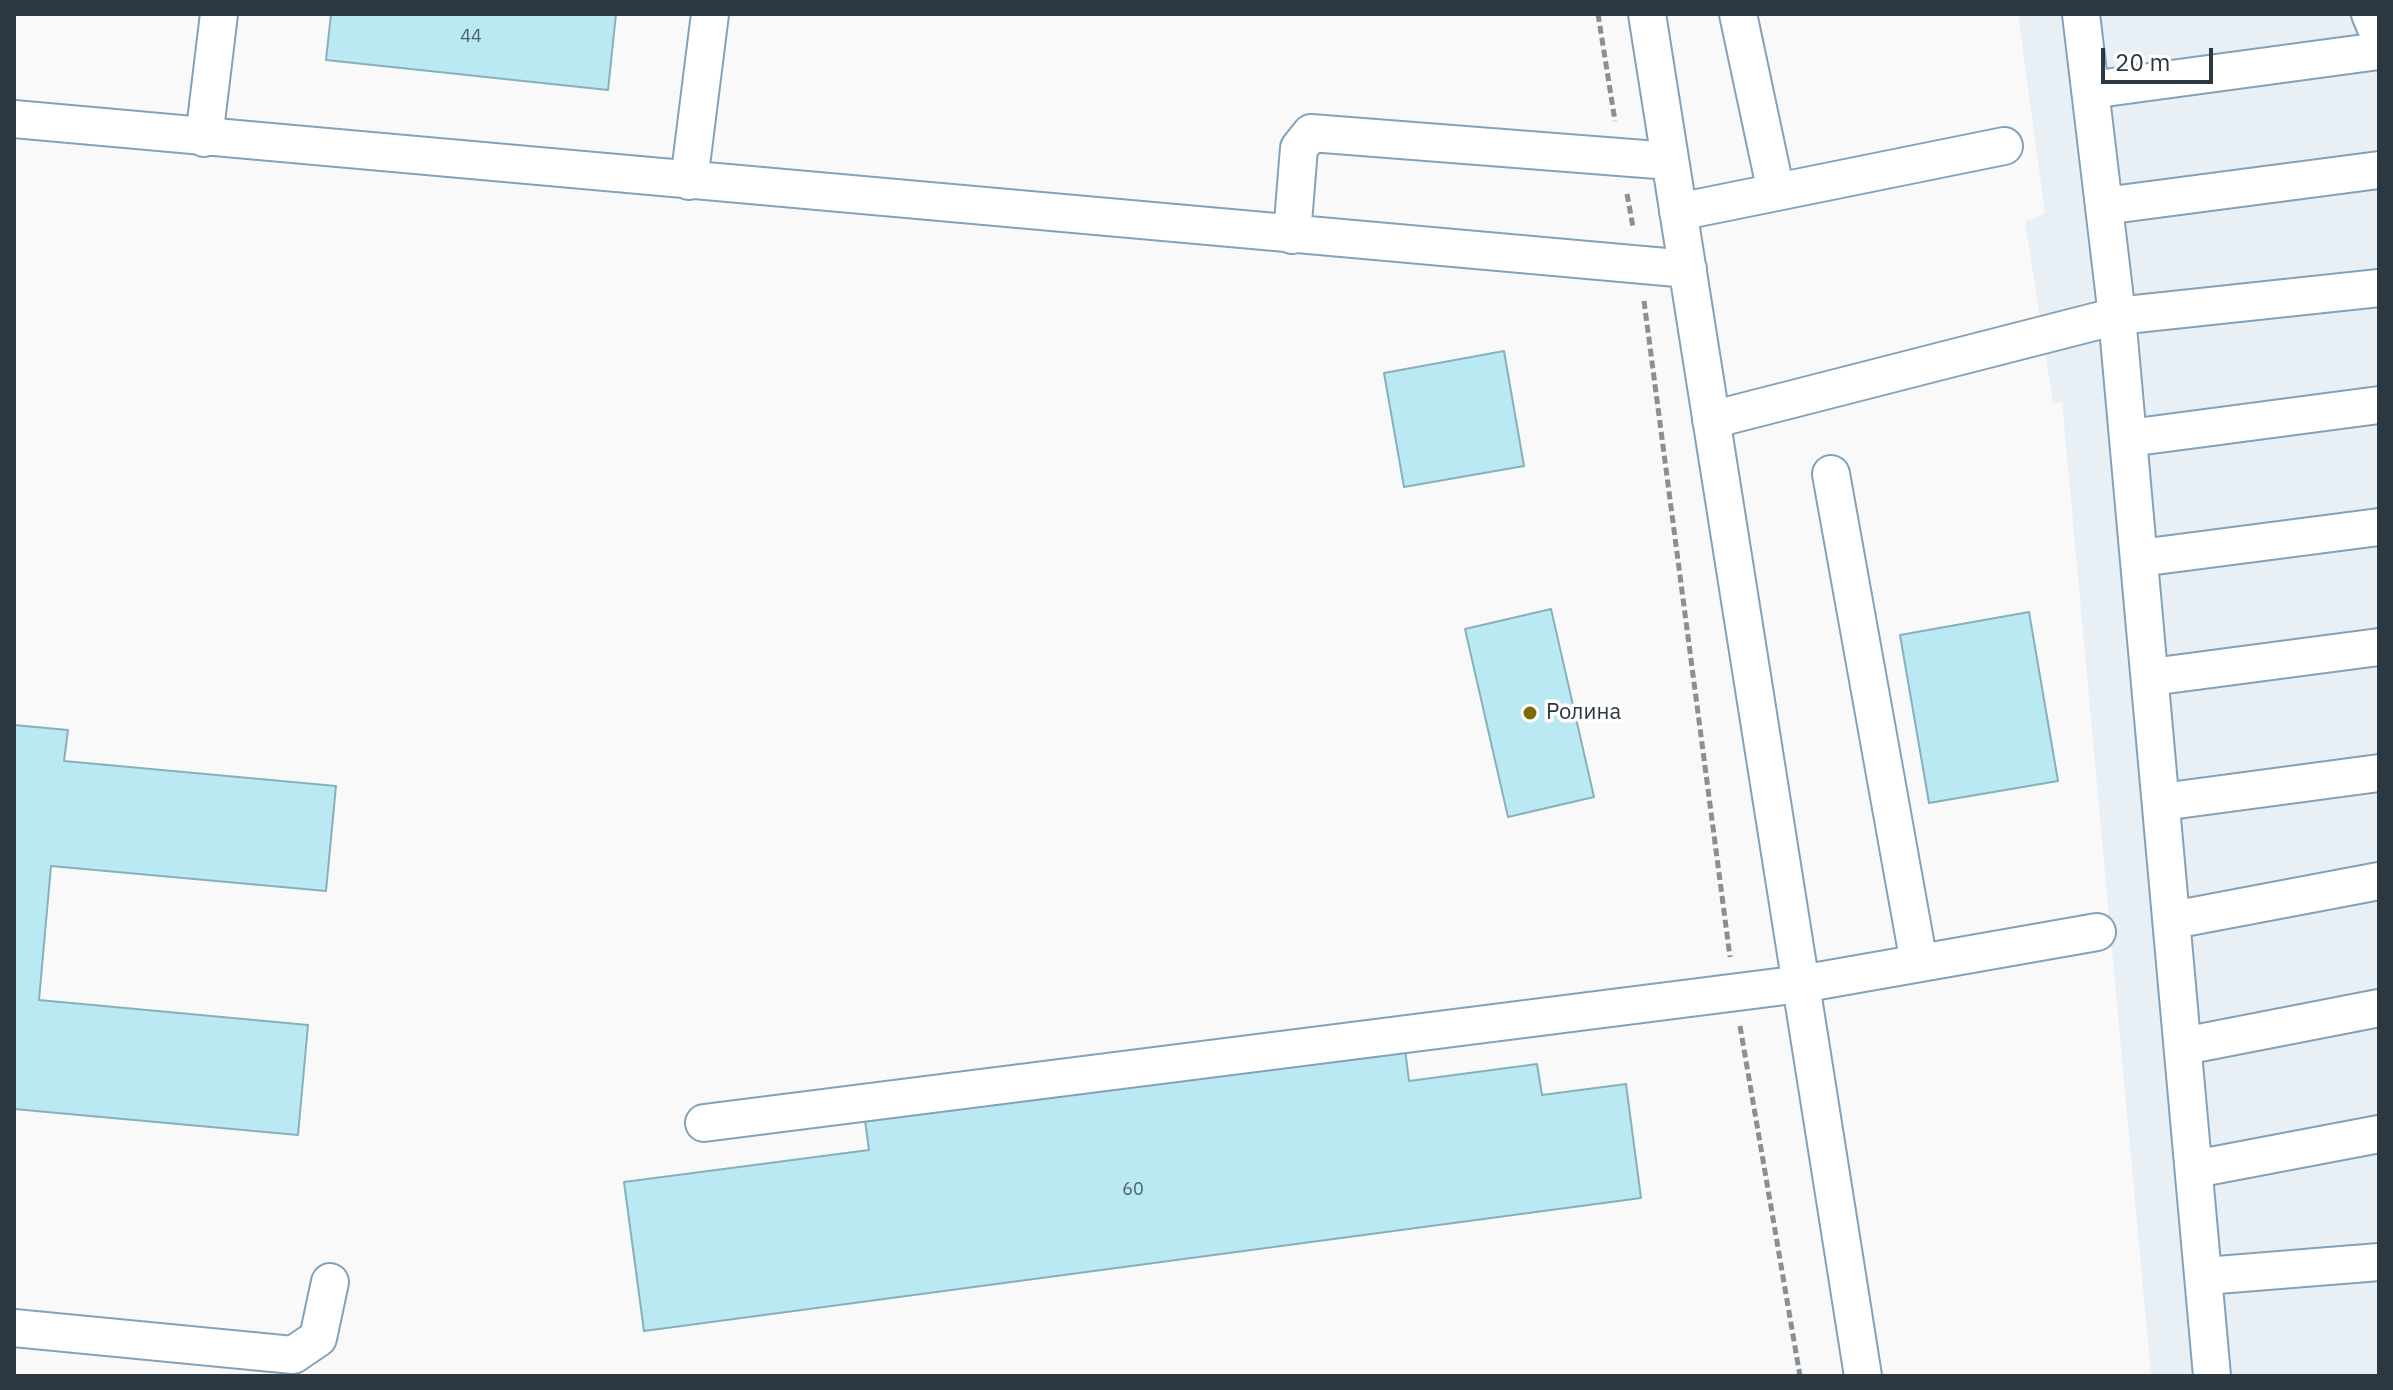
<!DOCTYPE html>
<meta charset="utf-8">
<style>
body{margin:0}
#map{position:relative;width:2393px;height:1390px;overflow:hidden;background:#f9f9f9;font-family:"IBM Plex Sans",sans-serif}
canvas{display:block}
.frame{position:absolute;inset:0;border:16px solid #2b3741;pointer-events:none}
.scale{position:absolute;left:2101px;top:48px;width:112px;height:36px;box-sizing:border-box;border:4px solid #2b3741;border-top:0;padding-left:10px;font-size:24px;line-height:28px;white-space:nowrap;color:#2b3741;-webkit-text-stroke:6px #fff;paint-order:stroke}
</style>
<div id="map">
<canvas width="2393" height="1390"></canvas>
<div class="frame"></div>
<div class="scale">20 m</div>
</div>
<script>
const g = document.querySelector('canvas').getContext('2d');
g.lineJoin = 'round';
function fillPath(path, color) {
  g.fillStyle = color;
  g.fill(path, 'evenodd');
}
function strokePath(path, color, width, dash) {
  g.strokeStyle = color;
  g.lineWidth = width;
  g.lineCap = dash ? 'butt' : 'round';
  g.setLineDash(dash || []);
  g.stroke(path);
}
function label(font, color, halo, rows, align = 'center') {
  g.font = font + ' "IBM Plex Sans",sans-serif';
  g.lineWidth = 7;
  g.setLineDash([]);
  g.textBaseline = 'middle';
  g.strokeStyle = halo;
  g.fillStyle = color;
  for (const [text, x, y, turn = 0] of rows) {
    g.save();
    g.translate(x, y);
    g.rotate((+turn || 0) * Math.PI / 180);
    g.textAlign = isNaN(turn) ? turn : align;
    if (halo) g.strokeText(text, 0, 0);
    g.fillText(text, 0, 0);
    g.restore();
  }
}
fillPath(new Path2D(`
 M2018,14H2379V1376H2151L2062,402L2053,403L2025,221L2045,214Z`), '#e8f0f6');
const building = new Path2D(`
 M331,14H616L608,90L326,60Z
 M1504,351L1524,466L1404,487L1384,373Z
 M1551,609L1594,797L1508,817L1465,629Z
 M2029,612L2058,781L1929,803L1900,635Z
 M14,725L68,730L64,761L336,786L326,891L51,866L39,1000L308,1025L298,1135L14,1109Z
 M1404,1041L1409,1081L1537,1064L1542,1095L1626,1084L1641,1198L644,1331L624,1182L869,1150L864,1113Z`);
fillPath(building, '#bae8f3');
strokePath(building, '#85b1bb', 2);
const minor = new Path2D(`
 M1647,14L1863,1376
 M1738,14L1776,192
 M2081,14L2117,316L2212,1376
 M2370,14L2379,35
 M2090,90L2379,51
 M14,119L1688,269
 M204,138L219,14
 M689,181L710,14
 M2104,206L2379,170
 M1678,212L2004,146
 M1292,235L1299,148L1311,133L1670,161
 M1711,420L2117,316L2379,288
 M2129,438L2379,405
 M1831,474L1919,963
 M2140,558L2379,527
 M2151,677L2379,647
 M2162,802L2379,773
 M2173,920L2379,881
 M2184,1046L2379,1008
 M704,1123L1801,984L2097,932
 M2195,1169L2379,1134
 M2205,1276L2379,1262
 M14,1328L293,1355L318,1338L330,1282`);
strokePath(minor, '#83a2ba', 40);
strokePath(new Path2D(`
 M1598,14L1615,121
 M1627,194L1633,227
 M1644,301L1730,957
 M1740,1026L1800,1376`), '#898f95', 5, [8, 4]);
strokePath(minor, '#fff', 36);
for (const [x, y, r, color] of [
 [1530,713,8,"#7d6b03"]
]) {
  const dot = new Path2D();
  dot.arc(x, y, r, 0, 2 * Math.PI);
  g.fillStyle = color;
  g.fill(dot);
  strokePath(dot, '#fff', 3);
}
label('18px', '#4f636e', null, [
 ["44",471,37],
 ["60",1133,1190]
]);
label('22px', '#2b3741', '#fff', [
 ["Ролина",1546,713]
], 'left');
</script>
